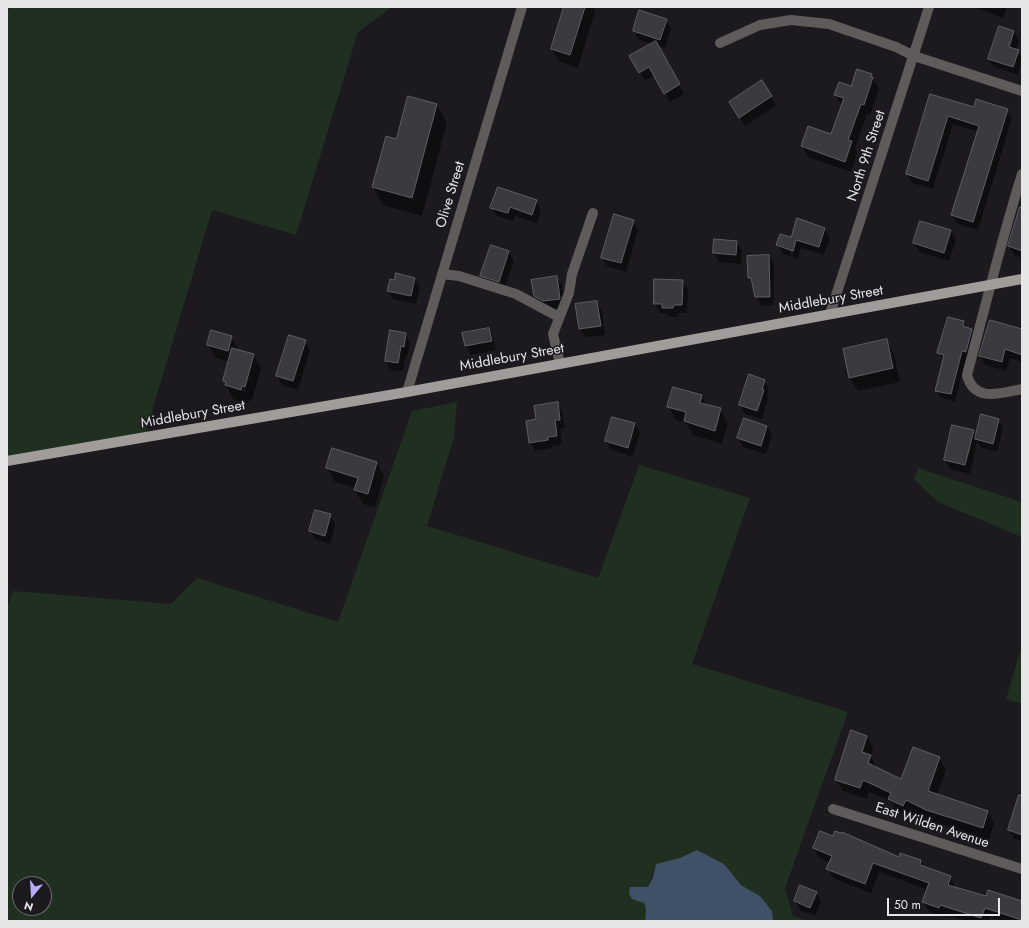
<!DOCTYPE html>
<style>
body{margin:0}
#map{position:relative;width:1029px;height:928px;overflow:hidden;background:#1c1a1f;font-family:Jost,sans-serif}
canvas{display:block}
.frame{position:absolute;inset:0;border:8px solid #e6e5e8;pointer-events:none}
.north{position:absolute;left:12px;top:876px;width:40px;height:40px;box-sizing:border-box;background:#1c1a1f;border:1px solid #6d6b6f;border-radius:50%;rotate:198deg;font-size:11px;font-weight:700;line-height:16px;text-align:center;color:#e6e5e8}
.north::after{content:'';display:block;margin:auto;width:14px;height:18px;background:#b8abf7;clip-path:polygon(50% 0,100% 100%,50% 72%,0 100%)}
.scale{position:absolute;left:887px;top:898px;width:113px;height:18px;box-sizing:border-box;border:2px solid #e6e5e8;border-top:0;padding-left:5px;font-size:12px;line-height:14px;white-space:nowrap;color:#e6e5e8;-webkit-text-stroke:3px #1c1a1f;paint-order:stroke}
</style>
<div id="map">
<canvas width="1029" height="928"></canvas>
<div class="frame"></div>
<div class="north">N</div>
<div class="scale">50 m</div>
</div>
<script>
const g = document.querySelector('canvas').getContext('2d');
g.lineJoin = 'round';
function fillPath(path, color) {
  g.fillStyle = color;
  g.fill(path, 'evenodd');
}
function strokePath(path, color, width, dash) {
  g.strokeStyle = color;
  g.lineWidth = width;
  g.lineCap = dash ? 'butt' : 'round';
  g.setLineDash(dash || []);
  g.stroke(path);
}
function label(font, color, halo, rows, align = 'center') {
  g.font = font + ' Jost,sans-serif';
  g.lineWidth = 3;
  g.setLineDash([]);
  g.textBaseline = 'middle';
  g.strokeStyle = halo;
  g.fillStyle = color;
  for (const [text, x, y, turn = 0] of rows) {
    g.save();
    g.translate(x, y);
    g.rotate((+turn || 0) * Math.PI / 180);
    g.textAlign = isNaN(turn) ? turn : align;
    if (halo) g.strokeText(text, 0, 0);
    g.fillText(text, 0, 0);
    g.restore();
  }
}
fillPath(new Path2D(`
 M13,7H392L358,32L296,235L212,210L144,438L7,461V10Z
 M457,402L454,437L427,526L598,578L639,465L750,498L692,664L848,712L785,888L793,916L809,921H773L772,911L760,896L741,885L723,864L697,850L680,858L656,864L644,903L646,909L645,921H7V609L13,591L171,604L197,578L338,622L412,411ZM20,884H44V908H20Z
 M918,468L1022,502V537L938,502L914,479Z
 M1022,645V704L1006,699Z`), '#203020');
fillPath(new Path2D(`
 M697,850L724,864L741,885L760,896L772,911L773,921H645L646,909L644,903L632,899L629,894L630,887H648L653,877L656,864L680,858Z`), '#3f5067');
fillPath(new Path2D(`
 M565,7H593L595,11L578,68L560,62L552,49Z
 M973,7H1007L1003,18Z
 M666,20L671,29L665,48L657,46L684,94L670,102L655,75L645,81L631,56L653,44L639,40L634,31Z
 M1014,32L1019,41L1016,50L1022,58L1018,75L994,67L989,59Z
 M871,75L879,89L870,115L867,114L855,149L857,153L851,172L808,157L802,146L832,136L842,106L835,95L852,88Z
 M761,82L776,105L745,126L735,111Z
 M931,95L974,108L1007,110L1012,118L978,230L957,224L952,215L978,132L953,124L933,189L912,183L907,174Z
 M437,105L447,123L422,216L383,205L373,187L386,138L397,141Z
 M536,201L541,210L537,223L515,216L513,221L497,216L492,207Z
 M633,221L638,230L626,272L607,266L602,258Z
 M921,222L951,231L956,240L949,261L919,252L914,243Z
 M1022,225V258L1014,255L1009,246Z
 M825,229L830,237L824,255L801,248L798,259L783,254L778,245ZM793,245H795L792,256L790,255Z
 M715,240L737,242L742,251L741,264L719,262L714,253Z
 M492,246L509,252L514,261L504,290L487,285L481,276Z
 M769,256L774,265V305L761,306L749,278Z
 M557,277L562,286L564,307L549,310L540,305L534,296Z
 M415,279L420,287L416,304L393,299L388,291Z
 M682,281L688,290L687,313H678V317L668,316L666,313H660L655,304Z
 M597,302L602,311L605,335L585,337L580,329Z
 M949,318L964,322L976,338L970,359L966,358L955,402L941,398L936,391L943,361L939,353Z
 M1022,327V362L1010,358L1006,371L985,365L980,356Z
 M488,329L493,337L496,350L471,355L466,346L464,334Z
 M405,334L410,342L408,355H406L403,371L391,370L386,361Z
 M231,337L239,350L253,355L261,368L252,400L250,399L248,403L233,399L224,381L229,362L216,358L208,345ZM232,386L246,390V392L232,388Z
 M305,341L310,350L298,390L282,385L277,376Z
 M886,341L894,354L900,382L858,391L850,378Z
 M764,380L769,389L767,396L768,399L762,419L745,414L740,405Z
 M701,396L707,406L720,409L728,423L722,444L693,435L686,423L676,420L669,407Z
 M557,403L562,412L565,428L560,429L562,444L552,446V448L535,451L530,442L537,420Z
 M998,420L1003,428L997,452L981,448L977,442L970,474L950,469L945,460L973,431L976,436Z
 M635,424L640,433L633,457L611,450L606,441Z
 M767,426L772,435L766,454L743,447L738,438Z
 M377,463L384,476L375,507L363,504L355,490L356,488L335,482L327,468Z
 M330,515L335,524L330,544L315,539L310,531Z
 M867,736L873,748L871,756L877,768L902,780L939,758L946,770L937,795L988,812L994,823L989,840L934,822L912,812L910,817L896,811L891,801L869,792L867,799L843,791L836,780Z
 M1022,814V841L1014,839L1009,830Z
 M814,848L921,861L924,868L950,877L956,888L987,898L1022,902V921H1002L990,917L989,921H966L946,914L945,917L929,912L923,902L928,890L879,872L871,893L833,878L828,869L830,863L819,858Z
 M816,892L821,901L815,916L800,910L795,901Z`), '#0007');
const building = new Path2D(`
 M564,7H585L570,55L551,49Z
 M639,10L667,19L660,40L633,31Z
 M999,26L1014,31L1009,47L1019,50L1013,67L988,59Z
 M656,41L680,84L664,94L649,67L639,73L629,56Z
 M857,69L872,74L871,77H873L864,105L861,104L848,140L852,141L845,162L801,146L808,126L831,134L844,98L834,95L839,82L851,86Z
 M762,80L772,96L739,118L729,102Z
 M930,94L974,107L976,99L1008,109L973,222L951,215L979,126L948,116L928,181L906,174Z
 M408,96L437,104L412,198L372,187L386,136L396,139Z
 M498,187L537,200L532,215L510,207L508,213L490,208Z
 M1020,207L1022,208V251L1008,246Z
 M614,214L634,220L621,263L601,258Z
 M797,218L825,228L819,247L796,240L793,251L776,245L780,234L791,237Z
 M920,221L951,230L944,253L913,243Z
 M714,239L737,241L736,255L713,253Z
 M491,245L509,251L499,282L480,276Z
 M769,255L770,297H755L751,278H748L747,256Z
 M396,273L415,278L411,296L387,291L390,279L394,280Z
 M557,276L560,299L543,301L534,296L531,280Z
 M654,279L683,280L682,305H674L673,308H662V304H654Z
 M597,301L601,326L579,329L575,304Z
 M948,317L964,321L963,326L972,329L966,352L962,351L951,394L935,391L944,355L937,353Z
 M990,320L1022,329V355L1005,349L1002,362L979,356Z
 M489,328L492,341L465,346L462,333Z
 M211,330L232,336L228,351L207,345Z
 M390,330L406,333L404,347L401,346L398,363L385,361Z
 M289,335L306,340L293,381L276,376Z
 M887,339L893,368L849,378L843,349Z
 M232,348L254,354L245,387L242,386L241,390L225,385L226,382L223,381Z
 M749,374L765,380L762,389L764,390L757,411L739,405Z
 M673,387L702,395L700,403L721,408L715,431L684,421L686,412L667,407Z
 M558,402L560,420H555L557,436L548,437V440L529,443L526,421L536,419L534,406Z
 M981,414L999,419L993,444L975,439Z
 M612,417L635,423L628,448L605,441Z
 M744,418L767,426L761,446L737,438Z
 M952,425L974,430L965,465L944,460Z
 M332,448L377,462L368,494L354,490L358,478L326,468Z
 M315,510L331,514L325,536L309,531Z
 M851,730L867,736L862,752L871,755L868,763L901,779L913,747L940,757L928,791L988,811L983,828L926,810L906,800L903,806L888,799L891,793L863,780L860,788L835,780Z
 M1019,795H1022V835L1008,830Z
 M820,831L833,836L835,831L841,833L842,832L899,857L900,853L921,860L920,865L951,876L948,885L986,896L988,890L1022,901V920L985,908L981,918L940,905L939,908L922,902L929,883L873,863L865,884L826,869L832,856L813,848Z
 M800,885L817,892L810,908L794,901Z`);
fillPath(building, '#3b3a3f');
strokePath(building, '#5f5e64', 1);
strokePath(new Path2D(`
 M720,43L760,25L791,20L829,24L896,47L914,56L1022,91
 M1022,174C1001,241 985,308 967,375C974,403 1001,393 1022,389
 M442,274L459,276L516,294L559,317
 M830,314L929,7
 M560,364L553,334L569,293L572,274L593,213
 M407,392L522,7
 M833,809L1022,869`), '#5e5b5a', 10);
strokePath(new Path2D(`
 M7,461L407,392L1022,279`), '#a19c99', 10);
label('14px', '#e6e5e8', '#1c1a1f', [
 ["North 9th Street",867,156,-72],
 ["Olive Street",451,195,-73],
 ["Middlebury Street",831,300,-10],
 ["Middlebury Street",512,358,-10],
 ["Middlebury Street",193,415,-10],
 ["East Wilden Avenue",932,826,18]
]);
</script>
